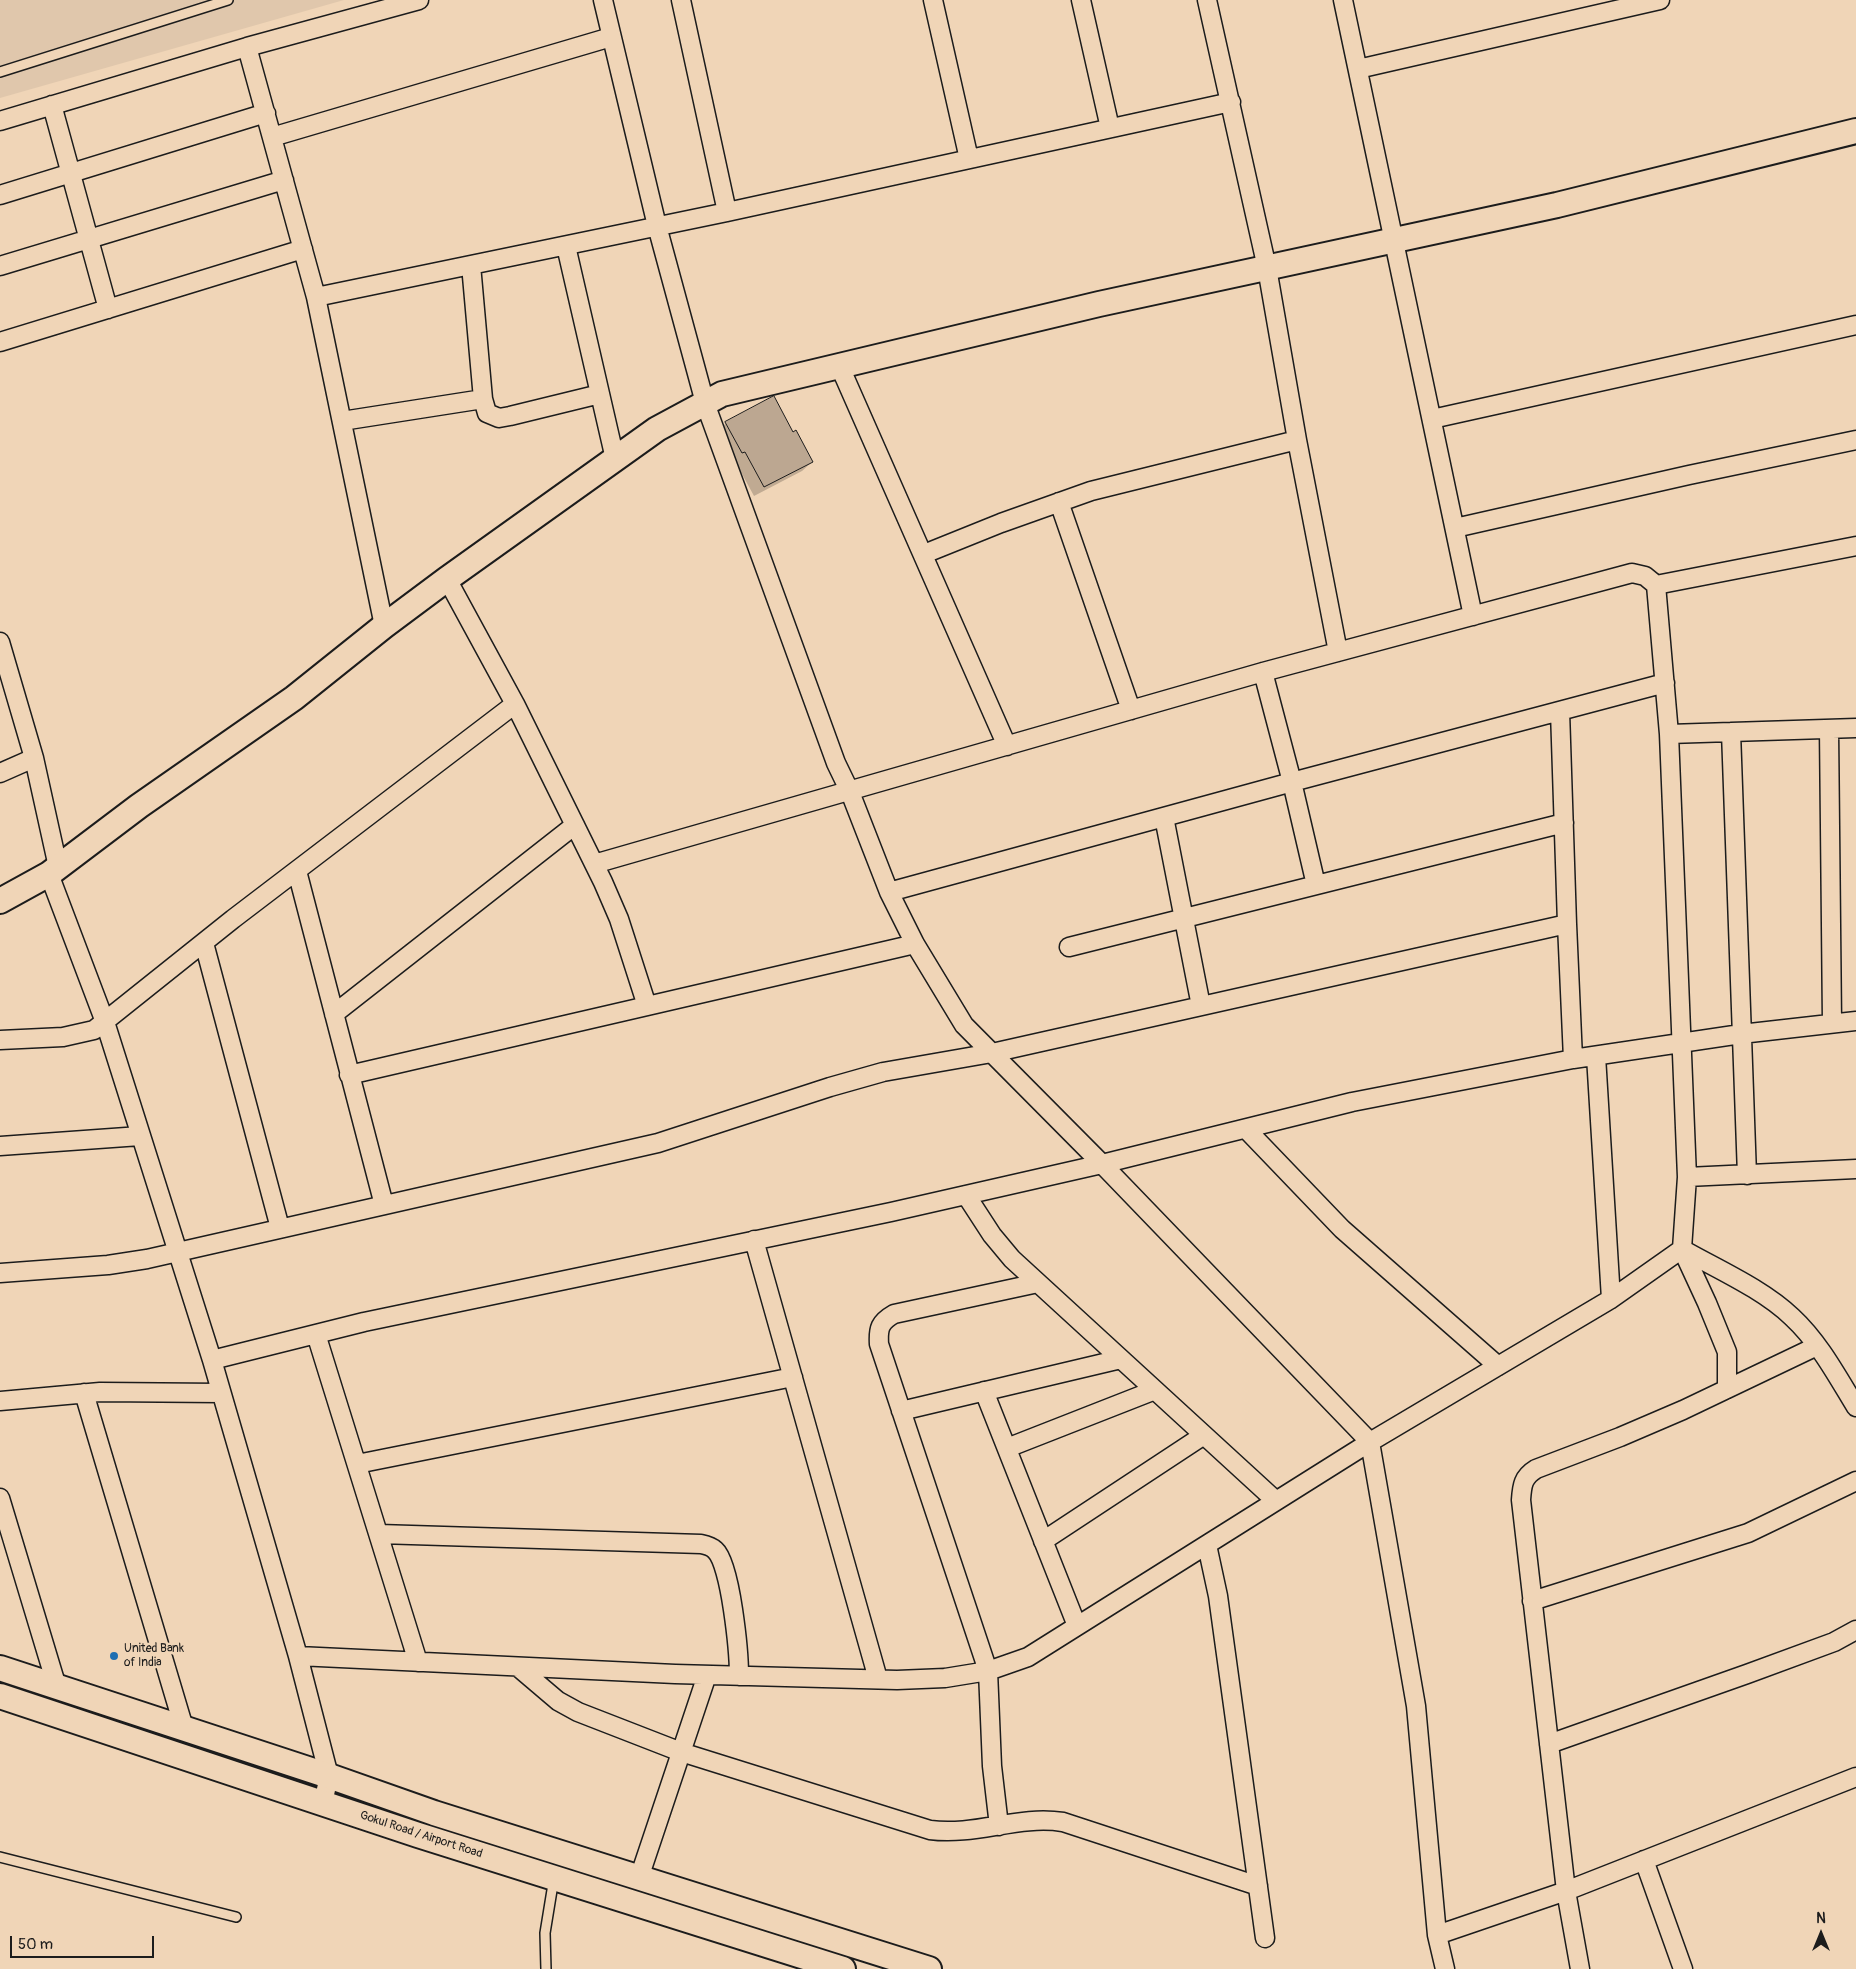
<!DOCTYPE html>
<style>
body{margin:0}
#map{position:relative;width:1856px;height:1969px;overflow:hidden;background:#f0d5b7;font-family:Pangolin,sans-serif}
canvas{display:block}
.north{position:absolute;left:1796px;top:1909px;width:50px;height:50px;-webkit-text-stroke:4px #f0d5b7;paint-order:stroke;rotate:0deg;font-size:14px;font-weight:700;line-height:20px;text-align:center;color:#1c1c1c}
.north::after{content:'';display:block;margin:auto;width:18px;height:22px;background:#1c1c1c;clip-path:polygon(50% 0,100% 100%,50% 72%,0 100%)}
.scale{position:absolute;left:10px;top:1936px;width:144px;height:22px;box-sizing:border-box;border:2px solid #1c1c1c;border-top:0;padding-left:6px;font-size:15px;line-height:18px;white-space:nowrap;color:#1c1c1c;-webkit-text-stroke:4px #f0d5b7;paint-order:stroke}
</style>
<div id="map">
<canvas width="1856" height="1969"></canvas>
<div class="north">N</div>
<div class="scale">50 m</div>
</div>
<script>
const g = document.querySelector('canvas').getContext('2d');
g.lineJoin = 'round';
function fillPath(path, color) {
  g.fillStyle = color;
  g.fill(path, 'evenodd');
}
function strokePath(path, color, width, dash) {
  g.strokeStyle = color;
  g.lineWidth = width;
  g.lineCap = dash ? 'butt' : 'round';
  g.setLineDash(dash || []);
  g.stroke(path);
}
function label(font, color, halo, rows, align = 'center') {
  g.font = font + ' Pangolin,sans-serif';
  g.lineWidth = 5;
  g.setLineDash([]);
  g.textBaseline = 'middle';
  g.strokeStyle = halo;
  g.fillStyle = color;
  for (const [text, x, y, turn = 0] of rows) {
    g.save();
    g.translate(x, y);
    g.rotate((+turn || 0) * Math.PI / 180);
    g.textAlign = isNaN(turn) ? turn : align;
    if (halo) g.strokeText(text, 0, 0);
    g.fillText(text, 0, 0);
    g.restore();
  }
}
fillPath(new Path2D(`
 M0,0H344L0,98Z`), '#e0c7ac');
fillPath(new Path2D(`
 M726,423L792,433L812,462L802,471L754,496L735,461L716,433Z`), '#0003');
const building = new Path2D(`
 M774,396L793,432L796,430L813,462L764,487L745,452L742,453L725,422Z`);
fillPath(building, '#bca791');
strokePath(building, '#1c1c1c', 1);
const service = new Path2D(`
 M0,72L228,0
 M0,1857L236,1917
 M546,1969L545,1933L554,1878`);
const minor = new Path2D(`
 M603,0L657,226L705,403L836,763L850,792L889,892L915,944L964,1025L1102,1164L1352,1102L1573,1059L1741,1034L1856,1021
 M681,0L727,212
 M933,0L969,159
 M1081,0L1110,128
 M1207,0L1267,268L1297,440L1338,652
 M1343,0L1473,616
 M247,47L316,297L384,626
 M1358,69L1660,0
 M52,105L108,309
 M0,121L247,47L419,0
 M272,137L611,37
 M0,195L266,113
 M566,246L615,459
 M471,265L483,399L487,413L499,418L510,416L600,394
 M0,266L284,180
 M316,297L727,212L1231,102
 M0,342L303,249
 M840,367L1007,746
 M1432,419L1856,325
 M342,421L483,399
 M1059,502L1131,710
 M1455,528L1689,475L1856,440
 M924,554L1001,523L1091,491L1297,440
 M447,579L515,704L603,882L619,919L647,1006
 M1656,585L1856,546
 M0,642L34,758L58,867
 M1263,672L1292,782L1665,683
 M1560,711L1567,924
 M1829,729L1832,1023
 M1731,732L1747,1175
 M1669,734L1856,728
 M0,773L34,758
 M1164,817L1201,1006
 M594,864L1263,672L1632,573L1645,576L1656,585L1669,734L1687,1177L1856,1169
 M297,871L384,1205
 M49,874L105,1022L212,1360L298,1656L329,1776L323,1803
 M889,892L1292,782L1316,885
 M204,943L280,1228
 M1069,947L1564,823
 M334,1014L575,825
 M0,1040L63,1037L94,1030L233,919L515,704
 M1596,1056L1611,1299
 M349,1075L915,944
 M1246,1129L1342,1229L1498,1366
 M0,1146L140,1136
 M966,1195L992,1235L1012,1259L1276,1501
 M754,1240L878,1679
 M1682,1249C1717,1269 1763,1289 1792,1317C1819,1342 1837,1376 1856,1407
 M1682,1249L1707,1303L1727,1352V1389
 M0,1273L108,1265L147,1259L658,1143L830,1087L883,1072L992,1053L1567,924L1573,1059
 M316,1334L418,1662
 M212,1360L364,1322L891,1212L1102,1164L1370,1442L1611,1299L1682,1249L1687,1177
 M984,1391L1077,1626
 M84,1393L184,1728
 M0,1401L100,1392L221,1393
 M901,1411L1121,1359
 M1007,1448L1155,1390
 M357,1464L793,1377
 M0,1498L57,1687
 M379,1534L701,1544C706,1545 711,1546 715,1550C731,1564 739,1653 739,1676
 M1043,1541L1204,1435
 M1207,1545L1218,1596L1265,1938
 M1532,1601L1748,1533L1856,1481
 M298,1656L675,1674L897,1680L945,1678L988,1671L1028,1657L1370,1442L1416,1706L1437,1935L1445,1969
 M518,1667L558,1701L578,1712L681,1752L930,1830C976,1836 1018,1815 1063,1822L1258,1886
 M1549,1744L1747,1674L1834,1642L1856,1630
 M999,1826L992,1766L988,1671L879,1344C878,1328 880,1322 894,1314L1038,1283
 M1644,1860L1683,1969
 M639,1878L707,1675
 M1437,1935L1566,1891L1856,1777
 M1580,1969L1566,1891L1521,1500C1522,1485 1523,1477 1536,1469L1620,1437L1683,1410L1817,1346`);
const secondary = new Path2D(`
 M0,901L49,874L139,806L294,698L384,626L447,579L657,429L722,394L1099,304L1557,205L1856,131
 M0,1668L329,1776L434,1813L929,1969
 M0,1696L418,1835L843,1969`);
strokePath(service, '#1c1c1c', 12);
strokePath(minor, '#1c1c1c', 21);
strokePath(secondary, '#1c1c1c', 28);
strokePath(service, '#f0d5b7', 9);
strokePath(minor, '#f0d5b7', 18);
strokePath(secondary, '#f0d5b7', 24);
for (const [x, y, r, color] of [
 [114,1656,5,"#1f6fb2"]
]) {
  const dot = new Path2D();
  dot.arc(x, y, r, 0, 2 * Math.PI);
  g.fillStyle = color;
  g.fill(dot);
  strokePath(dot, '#f0d5b7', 2);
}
label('12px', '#1c1c1c', '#f0d5b7', [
 ["United Bank",124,1649],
 ["of India",124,1663]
], 'left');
label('12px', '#1c1c1c', '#f0d5b7', [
 ["Gokul Road / Airport Road",421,1835,18]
]);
</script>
